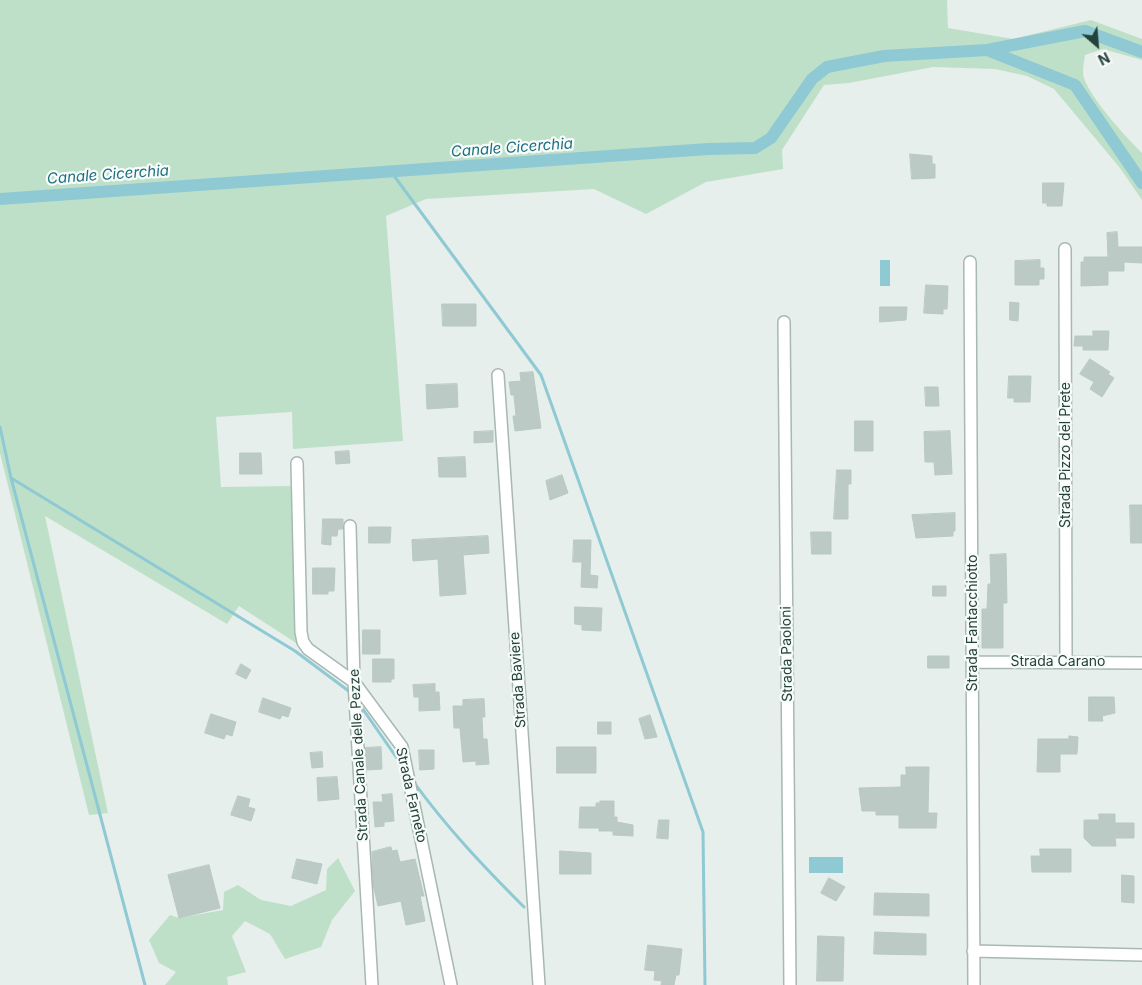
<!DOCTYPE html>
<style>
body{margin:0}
#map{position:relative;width:1142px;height:985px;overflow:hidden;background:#e6efeb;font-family:Inter,sans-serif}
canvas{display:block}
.north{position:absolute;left:1072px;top:20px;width:50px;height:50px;-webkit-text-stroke:4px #f7fbf9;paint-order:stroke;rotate:153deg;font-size:14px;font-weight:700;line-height:20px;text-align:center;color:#24423a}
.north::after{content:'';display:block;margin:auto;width:18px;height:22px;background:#24423a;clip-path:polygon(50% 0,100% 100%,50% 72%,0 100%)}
</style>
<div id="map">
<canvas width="1142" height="985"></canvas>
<div class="north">N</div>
</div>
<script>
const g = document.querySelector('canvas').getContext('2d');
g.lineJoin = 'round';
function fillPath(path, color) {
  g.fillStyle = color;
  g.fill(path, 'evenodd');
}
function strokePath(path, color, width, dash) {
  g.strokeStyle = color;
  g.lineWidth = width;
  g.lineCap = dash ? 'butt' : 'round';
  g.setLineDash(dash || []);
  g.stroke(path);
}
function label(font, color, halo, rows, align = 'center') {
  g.font = font + ' Inter,sans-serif';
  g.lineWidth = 4.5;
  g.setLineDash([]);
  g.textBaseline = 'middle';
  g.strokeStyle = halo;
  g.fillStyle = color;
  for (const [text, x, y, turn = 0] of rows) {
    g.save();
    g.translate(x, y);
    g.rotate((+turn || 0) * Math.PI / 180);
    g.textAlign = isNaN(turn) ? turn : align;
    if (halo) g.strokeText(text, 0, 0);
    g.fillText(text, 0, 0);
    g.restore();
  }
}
fillPath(new Path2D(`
 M0,0H947L948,28L1013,39L1091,20L1142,39V60L1103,49L1085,55C1084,62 1082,72 1084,78C1091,99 1126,137 1142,153V200L1120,168L1054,89L1027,76L995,69L933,67L849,83L824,85L782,150L783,169L706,182L646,214L594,189L426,199L386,216L403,441L293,449L292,412L216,417L221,487L291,486L296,643L239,606L227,624L45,516L108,813L89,815L0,453Z
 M338,858L355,891L332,920L321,947L285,959L270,934L245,921L232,936L246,972L227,977L228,985H165L176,972L159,963L149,940L170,915L179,918L223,910L224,892L238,885L261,900L291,906L326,890L327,869Z`), '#bfe0c8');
fillPath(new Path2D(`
 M880,260H890V286H880Z
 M809,857H843V873H809Z`), '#8ec9d4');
strokePath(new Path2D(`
 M392,173L541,375L703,832L705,985
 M0,427L11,478L145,985
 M11,478L295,651L350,692
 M360,705L401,764
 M413,781C446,827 484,867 524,907`), '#8ec9d4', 3);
strokePath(new Path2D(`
 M987,50L1075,85L1142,183
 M0,199L708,149L755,148L771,138L812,79L827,67L884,56L987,50L1085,31L1142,52`), '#8ec9d4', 12);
const building = new Path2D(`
 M910,154L932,156V164H935V178L912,179Z
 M1043,183H1064L1062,206H1047V203H1043Z
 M1117,232L1118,247H1142V263L1124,262V271H1108V285L1081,286V262H1084V257H1108L1107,233Z
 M1040,260V268H1044V279H1039V285H1015V261Z
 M926,285L948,286L947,309H943V314L924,313Z
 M1010,302L1019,303L1018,321L1010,320Z
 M442,304H476V326H443Z
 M880,307H907L906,320L880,322Z
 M1093,331H1109L1108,350H1083V346H1074L1075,336H1093Z
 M1090,359L1110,372L1108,374L1114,378L1102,397L1090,389L1094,382L1080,374Z
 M533,372L541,428L515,431L513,416H516L514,395H511L509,382L521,381L520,373Z
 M1009,376H1031L1030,402H1014V398H1008Z
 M457,384L458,407L427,409L426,385Z
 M925,387H938L939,406H926Z
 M855,421H873V451H855Z
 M493,431V442L474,443V432Z
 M950,431L952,474L935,475L934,462H925L924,432Z
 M349,451L350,463L336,464L335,452Z
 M240,453H261L262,474H240Z
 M465,457L466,477H439L438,458Z
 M837,470H851V484H848V519H834Z
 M562,475L568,493L550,500L546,481Z
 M1130,505H1142V543H1131Z
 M955,513V531H953V536L916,538L912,515Z
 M323,519H343V529H338L337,536H331V545L322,544Z
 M369,527H391L390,543H369Z
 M811,532H831V554H812Z
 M488,536L489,553L463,555L466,594L440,596L438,559L413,561L412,540Z
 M574,540H591L590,575L598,576L597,588L581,587L582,562H573Z
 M1006,554L1007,603H1003V648H982V609H987L988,584H991L990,555Z
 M313,568H335L334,591H328V594H313Z
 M933,586H946V596H933Z
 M575,607L602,608L601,631L582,630V625L575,624Z
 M363,630H380V654H363Z
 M928,656H949V668H928Z
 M373,659H394V679H391V682H373Z
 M241,664L251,670L246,679L236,674Z
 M435,684V692H439L440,710L419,711V697H414L413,685Z
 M1089,697H1114L1115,713L1102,716L1103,721H1089Z
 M263,698L291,708L288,717L282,715L280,719L259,712Z
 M484,699L485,717H482L483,739H487L489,764L476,765V761L463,762L460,728H454L453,706H463V700Z
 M211,714L236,722L232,736L226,734L224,739L205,733Z
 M650,715L657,737L645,739L639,719Z
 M598,722H611V734H598Z
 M1069,736L1078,737L1077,754H1060V772H1037L1038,739H1069Z
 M381,747L382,769L367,770L365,748Z
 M557,747H596V773H557Z
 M419,750H434V769L420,770Z
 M322,752L323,767L312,768L310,753Z
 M906,767H929L928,813H937L936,828H899V815H876V811H862L859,788L901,787V775H906Z
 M337,777L339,799L318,801L317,778Z
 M392,794L394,821L384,822V826L375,827L373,802H383L382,795Z
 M238,796L250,799L248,807L255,809L251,821L231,815Z
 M600,801H614V817H617V822L633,825V836L613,835V831H599V828H579L580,807H596V803H600Z
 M1099,814H1115V823H1134V838H1115L1116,846H1092L1084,838V820H1099Z
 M659,820H669L668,839L657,838Z
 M391,847L392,851L397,850L400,862L415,859L424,896H420L425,921L406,925L401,901L378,906L373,884L372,852Z
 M1040,849H1071V872H1032L1031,856H1040Z
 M560,851L591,853V874H560Z
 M297,859L322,864L317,884L292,878Z
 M209,865L220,908L179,918L168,875Z
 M1122,875L1134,876V903L1122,902Z
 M829,878L845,887L836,901L821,893Z
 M875,893L929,894V916L874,915Z
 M875,932L926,934V955L874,954Z
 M818,936L844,937L843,981H817Z
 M648,945L682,949L679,975H676L674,985H661L662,981L654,980L655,971L645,970Z`);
fillPath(building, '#bbcac4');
strokePath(building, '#b8c9c2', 1);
const street = new Path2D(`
 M1065,249L1066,662
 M970,262L974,985
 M784,322L790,985
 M498,375L539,985
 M297,463L301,632L303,642L308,649L354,682L402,747L451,985
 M350,526L354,682L372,985
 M973,662L1142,663
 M973,951L1142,955`);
strokePath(street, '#a8b8b2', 14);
strokePath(street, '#fff', 11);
label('14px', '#24423a', '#f7fbf9', [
 ["Strada Pizzo del Prete",1066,455,-90],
 ["Strada Fantacchiotto",973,623,-90],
 ["Strada Paoloni",787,654,-91],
 ["Strada Carano",1058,662],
 ["Strada Baviere",518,680,-94],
 ["Strada Canale delle Pezze",359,755,-93],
 ["Strada Farneto",411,795,77]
]);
label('italic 15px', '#1c6f80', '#f7fbf9', [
 ["Canale Cicerchia",512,148,-4],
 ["Canale Cicerchia",108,175,-4]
]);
</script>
